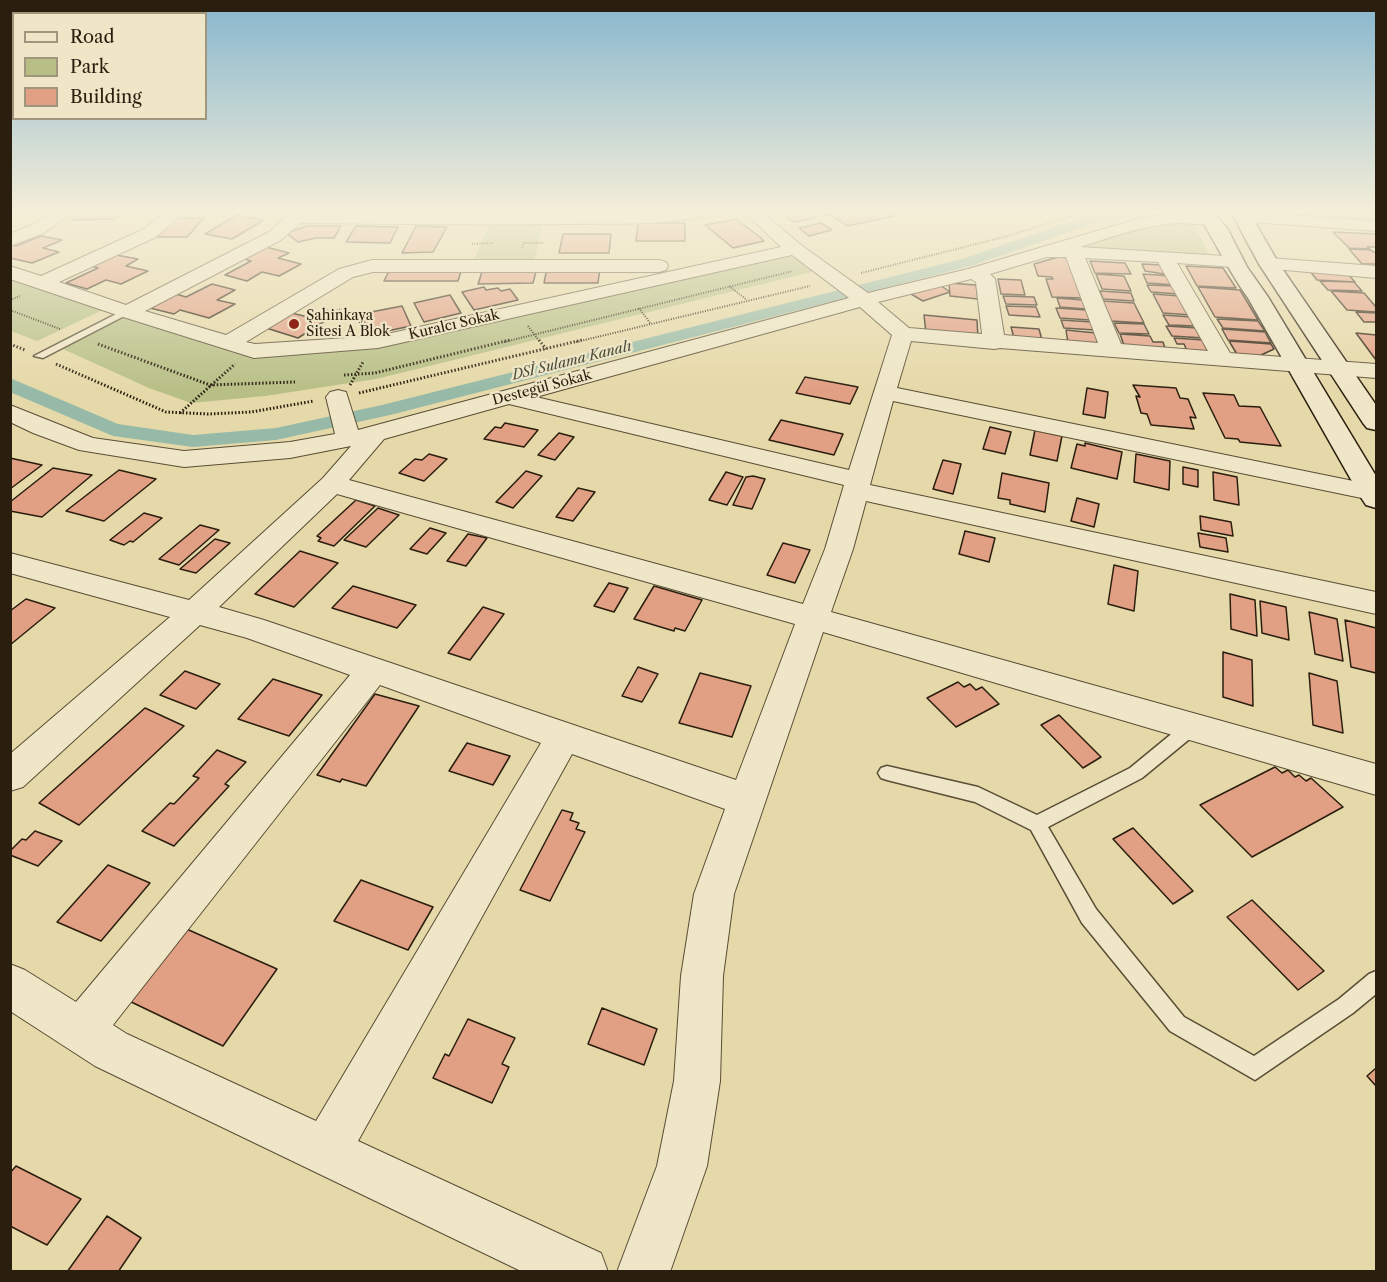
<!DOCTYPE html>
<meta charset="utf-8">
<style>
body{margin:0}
#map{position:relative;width:1387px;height:1282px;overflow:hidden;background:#e6d9a9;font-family:"Libre Caslon Text",serif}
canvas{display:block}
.frame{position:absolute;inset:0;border:12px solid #2a1e0e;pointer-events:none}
.legend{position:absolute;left:12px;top:12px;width:195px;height:108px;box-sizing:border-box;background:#efe6c7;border:2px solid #a0967d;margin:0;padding:8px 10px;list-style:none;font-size:18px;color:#2a1e0e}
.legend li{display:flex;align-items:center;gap:12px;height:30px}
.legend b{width:30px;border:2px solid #a0967d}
</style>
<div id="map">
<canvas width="1387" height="1282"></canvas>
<div class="frame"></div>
<ul class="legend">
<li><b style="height:8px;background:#efe6c7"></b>Road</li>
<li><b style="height:16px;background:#b7bf86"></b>Park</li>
<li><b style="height:16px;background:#e19f84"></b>Building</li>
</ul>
</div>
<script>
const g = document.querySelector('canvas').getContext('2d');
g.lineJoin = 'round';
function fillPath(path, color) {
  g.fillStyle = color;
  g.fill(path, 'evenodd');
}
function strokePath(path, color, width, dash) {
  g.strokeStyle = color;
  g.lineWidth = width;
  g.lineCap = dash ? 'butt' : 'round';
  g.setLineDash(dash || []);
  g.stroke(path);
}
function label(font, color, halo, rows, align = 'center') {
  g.font = font + ' "Libre Caslon Text",serif';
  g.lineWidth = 4.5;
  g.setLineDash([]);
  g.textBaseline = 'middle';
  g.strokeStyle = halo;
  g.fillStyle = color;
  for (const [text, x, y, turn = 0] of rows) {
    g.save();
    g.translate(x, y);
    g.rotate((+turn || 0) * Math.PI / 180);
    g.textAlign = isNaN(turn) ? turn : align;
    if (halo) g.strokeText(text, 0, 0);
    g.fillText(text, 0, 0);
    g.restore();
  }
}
fillPath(new Path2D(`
 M1193,222L1209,255L1075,249L1074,245L1156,224Z
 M489,224H543L534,262H473Z
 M790,252L812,272L376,379L265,396L191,403L149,388L63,349L127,315L244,352L378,348L467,329L595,296Z
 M10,274L109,307L37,341L11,331Z`), '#b7bf86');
fillPath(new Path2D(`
 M1113,212H1141L1134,216L1089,225L974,265L390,415L276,440L193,447L113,436L10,392V378L118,424L193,435L276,428L382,405L962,259L1081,218Z
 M1298,212H1376V219L1305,216Z`), '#96baa7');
const building = new Path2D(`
 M82,212H122L114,219L72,220Z
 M780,212H807L815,218L793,222Z
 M820,212H887L894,216L847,226L831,215L827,216Z
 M237,215L264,220L232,239L205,234Z
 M176,218H204L187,237H157Z
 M736,219L760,237L764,241L733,248L705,225Z
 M638,223H685V241H636Z
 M821,223L832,230L809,236L799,228Z
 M307,226H341L334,238H316L298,242L286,233Z
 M356,226L398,227L390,243L346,242Z
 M416,226L447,227L433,252L402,253Z
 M1333,232L1376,234V247H1367L1370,249L1349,248Z
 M563,234H611L609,253H559Z
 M41,236L62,240L43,248L59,252L32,263L10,258V245L16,246Z
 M266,247L289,253L278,258L301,264L279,276L262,272L247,281L225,275L251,261L244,259Z
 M1349,249L1370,250L1376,253V264H1362Z
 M116,255L138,259L126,266L148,271L121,284L106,280L87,289L66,283L98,268L91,266Z
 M1058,257L1067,258L1083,298L1052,297L1046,279H1053L1052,277L1038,276L1034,264Z
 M1090,261L1125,263L1131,274L1095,273Z
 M1142,264L1164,265L1170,275L1145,271Z
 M1186,266L1223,268L1236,288L1197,286Z
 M462,268L458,281H384L390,269Z
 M537,268L533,283L478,284L483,269Z
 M547,268H600L598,283H544Z
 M1309,270L1346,272L1355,282L1317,280Z
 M1096,274L1124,276L1131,291L1102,289Z
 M1143,274L1171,276L1175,285L1147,283Z
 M998,279L1021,280L1025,295L1001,294Z
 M1320,281L1354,282L1362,291L1328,290Z
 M949,283L976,285L978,299L950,296Z
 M212,284L235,290L217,300L235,304L209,318L180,310L174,314L150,308L176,294L186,297Z
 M940,285L950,292L923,301L911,294Z
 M1147,285L1175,286L1179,294L1151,292Z
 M484,287L486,290L498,288L501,291L510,289L518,300L474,310L462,292Z
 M1198,287L1240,290L1258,320L1215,317Z
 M1100,291L1131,293L1134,301L1103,299Z
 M1331,291L1364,293L1376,307V312L1347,310Z
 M1153,294L1180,296L1191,315L1163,313Z
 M450,295L461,313L424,322L414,303Z
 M1003,296L1034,297L1037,305L1006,304Z
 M1057,298L1083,300L1086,309L1060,307Z
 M1102,301L1134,303L1144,323L1111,321Z
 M402,306L411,326L373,334L370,327L367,328L361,314Z
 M1006,306L1036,307L1040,317L1009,315Z
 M1056,308L1087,310L1090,320L1060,318Z
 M287,312L325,321L298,338L263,327Z
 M1356,312L1376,313V322H1364Z
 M924,315L977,320L978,338L926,333Z
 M1163,315L1191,317L1197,326L1169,325Z
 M1217,319L1258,321L1265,331L1223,328Z
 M1061,320L1092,322L1095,330L1064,328Z
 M1114,323L1144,324L1149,334L1119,333Z
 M1166,326L1198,328L1203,338L1172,336Z
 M1011,327L1039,329L1042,340L1014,338Z
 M1222,329L1265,332L1271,343L1228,340Z
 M1066,330L1096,333L1099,345L1068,343Z
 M1356,333L1376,335V360Z
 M1120,334L1150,336L1153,342H1163L1166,351L1125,348Z
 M1174,338L1204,340L1213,354L1188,353L1184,344H1177Z
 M1229,341L1271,344L1274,349L1257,357L1238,356Z
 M805,377L858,387L850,404L796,393Z
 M1133,385L1176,388L1180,398L1188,399L1196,418L1190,417L1194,429L1151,425L1147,414L1141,413L1136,396L1140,397Z
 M1087,388L1108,392L1105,418L1083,414Z
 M1203,393L1234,395L1239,406L1260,407L1281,446L1240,442L1238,439L1225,438Z
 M781,420L843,434L834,455L769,440Z
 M505,423L538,430L524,447L484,439L495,427L501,428Z
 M990,427L1011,432L1005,454L983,449Z
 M1035,430L1062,436L1057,461L1030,455Z
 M559,433L574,437L555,460L538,455Z
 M1085,443L1122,452L1117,479L1071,468L1077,444L1085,446Z
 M429,454L447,459L424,481L399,473L415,459L422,460Z
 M1136,454L1170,461L1169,490L1134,482Z
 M10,458L42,465L10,489Z
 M943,460L961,464L953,494L933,489Z
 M1183,467L1198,470V487L1183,484Z
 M53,468L92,475L42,517L10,511V502Z
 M119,470L156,479L104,521L66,511Z
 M526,471L542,476L513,508L496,502Z
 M726,472L743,477L727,505L709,500Z
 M1213,472L1237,477L1239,505L1214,500Z
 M1002,473L1049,483L1045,512L1010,504V500L998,498Z
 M753,476L765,479L752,509L733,505L746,477Z
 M578,488L595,492L573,521L556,517Z
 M1077,498L1099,504L1094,527L1071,521Z
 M356,500L375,506L334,546L318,541L321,538L317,536Z
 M378,508L399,515L366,547L344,540Z
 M144,513L162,518L133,542L130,541L124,545L110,540Z
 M1200,516L1231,522L1233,536L1201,530Z
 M200,525L219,530L179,565L159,559Z
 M430,528L446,533L427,554L410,549Z
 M965,531L995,538L989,562L959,554Z
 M1198,533L1226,538L1228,552L1200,547Z
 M468,534L487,538L466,566L447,561Z
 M215,539L230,543L196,573L180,569Z
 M783,543L810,550L795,583L767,575Z
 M300,551L338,563L294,607L255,594Z
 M1114,565L1138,571L1134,611L1108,604Z
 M609,583L628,588L614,612L594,606Z
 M353,586L416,605L397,628L332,608Z
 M654,586L702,600L685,631L675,628L674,631L634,619Z
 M1230,594L1255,600L1257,636L1231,629Z
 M26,599L55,608L10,645V611Z
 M1260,601L1286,607L1289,640L1262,633Z
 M483,607L504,614L470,660L448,653Z
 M1309,612L1337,619L1343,661L1315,654Z
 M1345,620L1376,628V673L1351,667Z
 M1223,652L1252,660L1253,706L1223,697Z
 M638,667L658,674L642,702L622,696Z
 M185,671L220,684L196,709L160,695Z
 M700,673L751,686L732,737L679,723Z
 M1309,673L1337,681L1343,733L1313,725Z
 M273,679L322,695L289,736L238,719Z
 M958,682L964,687L970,684L976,690L982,687L999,704L956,727L927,698Z
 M375,694L419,706L366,786L342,779L340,782L317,775Z
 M145,708L184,726L79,825L39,803Z
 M1059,715L1101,757L1083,768L1041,725Z
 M467,743L510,756L493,785L449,771Z
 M217,750L246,762L225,784L229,786L174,846L142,831L170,803L174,804L199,778L193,776Z
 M1275,767L1282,773L1288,770L1295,777L1299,775L1306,781L1311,778L1343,807L1252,857L1200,805Z
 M562,810L573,813L570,820L579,823L576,829L585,832L550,901L520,890Z
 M1133,828L1193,891L1173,904L1113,839Z
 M35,831L62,841L38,866L10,855V851L22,839L26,840Z
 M108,865L150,883L101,941L57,922Z
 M361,880L433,907L408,950L334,921Z
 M1252,900L1324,971L1298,990L1227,917Z
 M182,927L277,969L223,1046L125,999Z
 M602,1008L657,1029L644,1065L588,1044Z
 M468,1019L515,1038L502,1064L509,1067L492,1103L433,1078L445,1054L449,1056Z
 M1376,1068V1086L1367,1076Z
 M16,1166L81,1199L47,1245L10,1226V1173Z
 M107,1216L141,1238L118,1272H67Z`);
fillPath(building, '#e19f84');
strokePath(building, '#2a1e0e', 1.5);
const lane = new Path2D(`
 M124,310L132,312L43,358L34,356Z
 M1192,720L1198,722L1200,727L1198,732L1142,778L1048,827L1096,909L1184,1017L1254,1056L1339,999L1369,974L1376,971V994L1353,1013L1255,1080L1170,1031L1082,923L1031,830L975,802L887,780L881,778L878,773L881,768L887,766L978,787L1037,815L1130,768L1186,722Z`);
const street = new Path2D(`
 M53,212H73L44,233L10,246V234L32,225Z
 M166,212H185L156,237L59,282L126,305L269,232L292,212L482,215L706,212L703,216C660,226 614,223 570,224C480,225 390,224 300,223L281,240L145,311L226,335L339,269L372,260H659L666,262L668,266L666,270L659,272H373L353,277L246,342L255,344L378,336L781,247L744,212H762L801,245L868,293L968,269L1141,218L1178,213L1216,215L1219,219L1216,223C1204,226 1191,223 1178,223C1144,225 1112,237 1080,247L1241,257L1243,261L1241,265L1234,267L1177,263L1230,353L1376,364V378L1000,348L994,349L911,341L897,388L1373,485H1376V501L893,401L870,485L1376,592V614L866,501L853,549L831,612L1376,764V795L823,632L734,894L723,976L720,1081L707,1166L670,1272H617L657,1166L674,1081L681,976L694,894L725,809L572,754L358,1141L601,1253L608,1272H523L95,1066L10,1011V964L25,970L76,1002L350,675L247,638L200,625L23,787L10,791V754L170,617L10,573V553L189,600L323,478L351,446L290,458L184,467L79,450L33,433L10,422V405L93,438L184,451L290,442L335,434L326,397L330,392L338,390L346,392L358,430L849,298L792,255L378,348L254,358L120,316L10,279V266L41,276L144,229ZM1047,257H1066L1098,343L1004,335L995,279L990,274ZM1085,258L1158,262L1208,351L1121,344ZM971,279L976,282L982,334L909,328L878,302ZM860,307L892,335L849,470L536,397ZM509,404L844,485L825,549L803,604L349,480L384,439ZM337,494L795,624L736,780L264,620L219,607ZM380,685L541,743L316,1121L127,1034L113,1025Z
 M1243,212L1376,221V231L1237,221L1234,217L1237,213Z
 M1269,258L1376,266V278L1262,268L1260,264L1262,260Z`);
const secondary = new Path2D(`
 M1196,212H1214L1228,230L1247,267L1268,297L1376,476V508L1366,505L1362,499L1248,298C1228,270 1215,240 1196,212Z
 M1231,212H1249L1279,264L1376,405V430L1367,428L1363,423L1259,264Z`);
strokePath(lane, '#594d35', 3);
strokePath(street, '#594d35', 2);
strokePath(secondary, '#2a1e0e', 3);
strokePath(new Path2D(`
 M472,244L494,243
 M522,248L524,243H544
 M861,273L1004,237L1086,212
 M729,286L747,300
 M10,300L20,296
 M639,308L651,324
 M324,309L332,312L326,319
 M10,310L60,329
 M332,312L342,309
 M528,326L540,342
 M504,342L793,271
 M576,342L810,286`), '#2a1e0e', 2, [1, 1.5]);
strokePath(new Path2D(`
 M539,340L546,349
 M10,344L25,350
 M98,344L210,385L295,382
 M56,364L166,412L208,414L251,412L314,401
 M344,375L375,373L510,340
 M350,385L363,362
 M359,393L582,340
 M180,413L235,364`), '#2a1e0e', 3, [1.5, 2]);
fillPath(lane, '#efe6c7');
fillPath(street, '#efe6c7');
fillPath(secondary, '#efe6c7');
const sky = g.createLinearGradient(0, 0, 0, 391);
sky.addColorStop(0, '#87b6ce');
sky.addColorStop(0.54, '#f4eed8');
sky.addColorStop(1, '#f4eed800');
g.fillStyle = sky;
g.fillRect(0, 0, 1387, 391);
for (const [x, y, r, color] of [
 [294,324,6,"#8f2418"]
]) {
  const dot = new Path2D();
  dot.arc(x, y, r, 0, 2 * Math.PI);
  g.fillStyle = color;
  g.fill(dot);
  strokePath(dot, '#efe6c7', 2);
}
label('14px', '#2a1e0e', '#efe6c7', [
 ["Şahinkaya",306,316],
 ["Sitesi A Blok",306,332]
], 'left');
label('14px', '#2a1e0e', '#efe6c7', [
 ["Kuralcı Sokak",454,325,-13],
 ["Destegül Sokak",542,388,-15]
]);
label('italic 14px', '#4a4d3c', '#efe6c7', [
 ["DSİ Sulama Kanalı",572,361,-14]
]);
</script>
